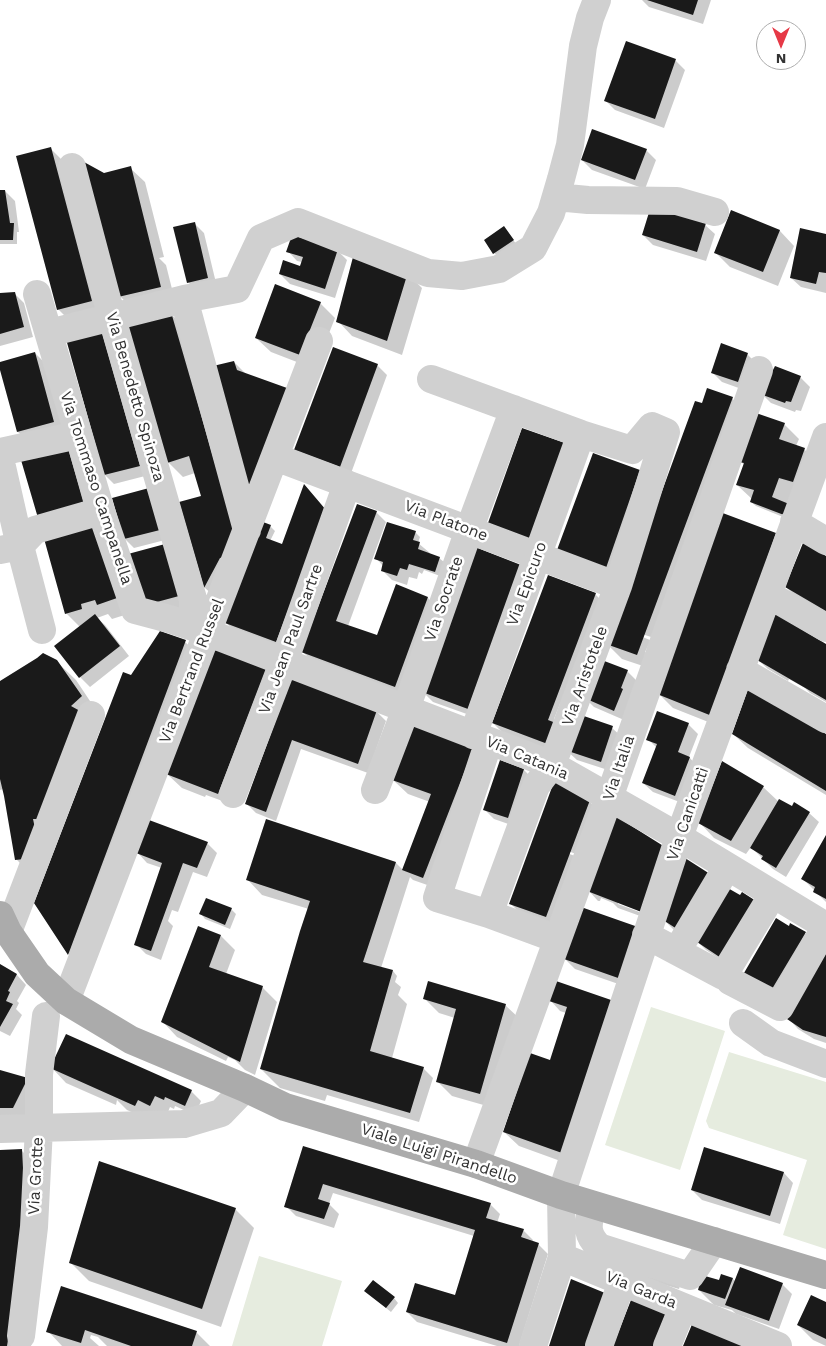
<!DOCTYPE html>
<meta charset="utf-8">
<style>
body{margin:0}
#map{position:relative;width:826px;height:1346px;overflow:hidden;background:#fff;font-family:"Work Sans",sans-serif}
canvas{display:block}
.north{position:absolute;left:756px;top:20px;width:50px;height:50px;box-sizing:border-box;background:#fff;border:1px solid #adadad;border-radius:50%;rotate:180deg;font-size:14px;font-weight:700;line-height:20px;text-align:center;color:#333}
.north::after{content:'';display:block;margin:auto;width:18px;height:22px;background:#e63946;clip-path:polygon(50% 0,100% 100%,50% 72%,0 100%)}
</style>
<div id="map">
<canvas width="826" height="1346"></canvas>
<div class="north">N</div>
</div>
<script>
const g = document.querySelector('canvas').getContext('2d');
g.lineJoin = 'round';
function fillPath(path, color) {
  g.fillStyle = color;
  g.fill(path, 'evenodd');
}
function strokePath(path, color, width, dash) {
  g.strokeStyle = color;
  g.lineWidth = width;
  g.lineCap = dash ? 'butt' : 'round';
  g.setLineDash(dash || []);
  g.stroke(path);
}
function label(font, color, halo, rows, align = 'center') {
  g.font = font + ' "Work Sans",sans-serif';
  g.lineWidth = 5;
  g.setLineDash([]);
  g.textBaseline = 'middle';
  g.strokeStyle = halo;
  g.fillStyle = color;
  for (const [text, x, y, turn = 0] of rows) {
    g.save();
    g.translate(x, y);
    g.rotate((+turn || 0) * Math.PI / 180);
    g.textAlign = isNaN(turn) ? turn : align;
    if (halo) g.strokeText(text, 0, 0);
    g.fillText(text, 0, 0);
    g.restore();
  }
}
fillPath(new Path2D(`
 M651,1007L725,1031L680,1170L605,1145Z
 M729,1052L826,1082V1249L783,1235L807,1160L709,1128L706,1121Z
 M259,1256L342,1281L322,1346H232Z`), '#e6ecdf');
fillPath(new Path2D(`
 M642,0H711L703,24L649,7Z
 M627,43L676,61L685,70L664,128L615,110L605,100Z
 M51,149L65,163L102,310L68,319L58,309Z
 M646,150L656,160L645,189L592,170L582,160Z
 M130,168L145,182L164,257L159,258L166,265L175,301L134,311L120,296L104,174Z
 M0,191H5L15,201L19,232H17V244H0Z
 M731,212L780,231L794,246L778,286L730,267L715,252Z
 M194,223L204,233L217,287L198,292L188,282Z
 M705,225L715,234L706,261L653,245L643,235Z
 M504,228L517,245L499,257L494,253Z
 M826,235V293L801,287L791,278Z
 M337,250L347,260L335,298L290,284L280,274L300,267L302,262L297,261L288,251Z
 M407,273L422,288L402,355L352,336L338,321Z
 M15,294L24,303L33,337L0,346V295Z
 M320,303L335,318L315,369L271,352L256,338Z
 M170,313L180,323L245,547L215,597L205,588L181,503L202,497L195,473L183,477L168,462Z
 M101,331L149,475L114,484L105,475Z
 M35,353L50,368L67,437L33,446L18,432L0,363Z
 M747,354L757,364L747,391L722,382L712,372Z
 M234,362L247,375L264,494L245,483Z
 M377,365L387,375L350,476L305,459Z
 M800,377L810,387L801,411L796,410L795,412L771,403L762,394Z
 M732,398L736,403L660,650L648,646L645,652L655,662L652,669L622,659L607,644L703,405ZM630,630L651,637L650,640L630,632Z
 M784,424L799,439L796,446L804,449L819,464L788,519L756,506L751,502L752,499L737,485L744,465L741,461Z
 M68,449L73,454L93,515L73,520Z
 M640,472L616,577L569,560Z
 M305,486L330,517L286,651L236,632L226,623L270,526L275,531L270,541L282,546Z
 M158,500L169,539L134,548L125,539Z
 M376,512L386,522L348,626L378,636L428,598L437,608L405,696L313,662L303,652Z
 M60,532L131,613L112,619L108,614L97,618L105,625L129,656L90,687L80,677L56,646L80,627L66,613Z
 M415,532L420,537L418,543L430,553L429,554L439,558L444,562L440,576L424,570L422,574L419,572L417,579L409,577L407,585L392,580L382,570L383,566L376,558Z
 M776,534L785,543L726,729L673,708L659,694Z
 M164,546L188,606L153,615Z
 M826,557V614L796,597L786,587Z
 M521,566L478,718L433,702L423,692Z
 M595,594L610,609L566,707L560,704L554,719L559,724L612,728L622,737L611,771L577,760L565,749L563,755L503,733L493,723Z
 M185,642L200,656L83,968L69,954L36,903L131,676Z
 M826,645V702L810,693L805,688L789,679L788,681L768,669L758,660Z
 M56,661L76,680L100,716L21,864L17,860L4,789L0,790V682Z
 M265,669L280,683L228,803L206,795L205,797L182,788L167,774Z
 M627,671L637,681L624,720L594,707L584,697Z
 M291,681L376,711L386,721L368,773L301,749L276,821L256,813L246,803Z
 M688,724L698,734L689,757L699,768L685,804L653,792L643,783L657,748L648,739Z
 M733,734L826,735V795L748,748Z
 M473,748L433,887L413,880L410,877L381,968L393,971L397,976L395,982L401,987L398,995L407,1004L392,1058L423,1068L433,1078L419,1122L327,1095L325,1101L280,1088L261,1069L309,909L262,895L248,880L396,863L403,870L430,802L408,794L393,780Z
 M500,762L524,770L534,780L517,827L494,819L484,809Z
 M555,781L589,801L599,811L580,862L576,860L584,868L561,931L525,918L510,903ZM544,842L576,854L575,856L544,845Z
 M763,787L779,802L809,813L819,822L786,877L773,869L751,847L746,854L714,838L700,823Z
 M615,816L654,921L618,908L613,903L601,898L600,901H598L589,891ZM618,901L650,916L618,904Z
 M826,838V902L803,879Z
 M207,843L217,853L207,877L193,872L178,912L172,910L168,921L173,926L161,960L146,954L136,944L162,868L147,863L138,853Z
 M710,875L674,930L664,920Z
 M740,897L731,967L706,950L696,940Z
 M582,908L630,988L575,969L565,959Z
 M231,909L236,914L230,929L205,919L201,914Z
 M791,925L805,933L815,943L782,998L755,983Z
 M221,936L235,950L226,974L262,987L277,1002L255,1075L245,1070L235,1060L228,1057L226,1061L177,1037L163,1022Z
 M826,956V1043L814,1039L798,1029L789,1019Z
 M0,965L17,975L26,985L17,1001L19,1003L16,1009L22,1015L10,1036L0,1031Z
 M557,983L598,1084L577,1167L519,1146L504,1132L551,1062L566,1013L560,1011L551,1001Z
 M424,998L505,1005L520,1019L494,1108L452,1096L437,1081L455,1018L439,1013Z
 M52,1068L191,1091L201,1101L195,1115L175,1106L174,1109L170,1107L165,1119L149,1120L127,1110L117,1100L116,1105L66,1083Z
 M0,1071L27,1079L28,1122L0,1115Z
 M304,1147L490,1204L500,1214L497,1223L523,1230L533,1240L532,1242L538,1244L548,1254L519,1346H497L417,1322L407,1312L456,1297L474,1236L333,1193L329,1204L339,1214L334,1228L296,1216L286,1206Z
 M21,1150L36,1165L23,1346H0V1151Z
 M784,1173L793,1183L780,1224L702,1200L692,1190Z
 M235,1209L254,1228L221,1327L89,1281L70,1262Z
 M686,1264L679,1289L634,1276Z
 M721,1275L733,1279L735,1281L782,1284L792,1294L779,1329L736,1314L732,1310L714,1305L699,1290L720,1282Z
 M62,1287L196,1332L210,1346H107L98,1337L91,1335L90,1338L99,1346H62L48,1331Z
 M370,1295L394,1298L398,1303L391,1312Z
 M826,1303V1346L813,1340L798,1325Z`), '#0003');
fillPath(new Path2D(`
 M647,0H698L693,15Z
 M626,41L676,59L655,119L604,101Z
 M592,129L647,149L635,180L581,160Z
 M51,147L92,301L57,310L16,156Z
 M84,162L104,173L131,166L161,287L118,297Z
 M0,190H5L10,223H14L13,240H0Z
 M651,206L706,223L697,252L642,235Z
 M731,210L780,230L763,272L714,253Z
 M195,222L208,278L187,283L173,227Z
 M504,226L514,240L493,254L484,240Z
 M800,228L826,234V273L819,272L816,284L790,278Z
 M292,235L338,249L325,289L279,274L283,260L300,266L303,257L286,252Z
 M353,257L408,272L387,341L336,322Z
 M275,284L321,302L300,355L255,338Z
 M15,292L24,327L0,334V293Z
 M171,312L236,536L227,556L220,558L204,588L179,502L201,496L189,456L167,463L127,325Z
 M101,329L140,466L104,475L66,339Z
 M721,343L748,353L738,382L711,373Z
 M333,347L378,364L340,467L294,450Z
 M35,352L54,422L17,432L0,370V362Z
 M234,361L237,370L287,388L255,484H243L213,366Z
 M775,366L801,376L791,402L786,401L785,403L760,394L770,369L773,370Z
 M707,388L733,397L637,655L606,644L695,401L702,403Z
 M756,413L785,423L779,439L805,448L793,482L779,478L772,497L789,504L784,515L750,502L754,490L736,485L744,463L739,462Z
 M522,428L565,443L530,539L488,523Z
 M68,448L84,505L38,518L21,460Z
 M593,453L640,470L606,568L557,550Z
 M304,484L326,510L276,642L225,623L263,522L271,525L266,538L282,544Z
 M149,488L160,530L124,539L112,498Z
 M357,504L377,511L336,621L377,635L396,584L428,597L395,687L301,652Z
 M720,512L776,533L712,716L657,694Z
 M95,521L117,598L97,605L95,600L81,604L82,609L65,614L43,535Z
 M387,522L416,531L413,540L420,542L418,549L440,557L435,572L409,564L407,570L400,568L397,576L381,571L383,562L374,559Z
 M803,543L826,556V611L785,587Z
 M165,544L179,596L142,606L128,554Z
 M475,547L521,565L468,709L422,692Z
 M548,575L596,593L548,720L561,725L553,746L492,723Z
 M773,612L826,644V700L757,660Z
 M95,614L120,646L79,678L54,646Z
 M160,631L186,640L68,955L34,903L123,672L131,675Z
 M213,648L266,668L218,794L166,774Z
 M43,653L57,660L82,696L71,706L80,711L41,819H33L36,833L25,859L15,860L4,796L0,779V681L37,658Z
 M599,659L628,670L621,688L623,689L614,711L582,697Z
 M291,679L377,710L358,764L292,740L266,812L245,804Z
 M748,689L826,734V791L732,734Z
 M657,711L689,723L678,752L690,757L675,796L642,783L657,744L646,740Z
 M578,714L613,726L601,762L565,750Z
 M413,724L474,747L423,878L402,870L431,794L392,780Z
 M500,760L524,769L508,818L483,810Z
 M722,761L764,786L731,841L698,823Z
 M555,779L590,800L546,917L509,904Z
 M779,799L792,806L794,802L810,812L776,868L761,859L763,856L750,848Z
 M614,815L665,847L644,913L587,891Z
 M266,819L396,862L363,962L393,970L370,1051L424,1067L410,1113L260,1069L300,931L310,901L246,880Z
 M149,820L208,842L197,868L183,863L151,951L134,945L162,863L136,853Z
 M826,835V899L813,892L815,887L801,879Z
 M685,858L710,874L677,929L663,920Z
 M726,887L740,895L742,892L756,901L721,958L694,940Z
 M206,898L232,908L225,925L199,914Z
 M581,907L638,927L621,979L564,959Z
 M776,918L789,926L790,923L806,932L772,989L744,973Z
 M198,926L221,935L209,967L263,986L240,1062L161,1022Z
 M826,953V1037L803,1030L787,1019Z
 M0,964L17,974L8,991L10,992L6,1001L13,1004L0,1027Z
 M428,981L506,1004L480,1094L436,1082L456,1009L423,999Z
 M556,981L614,1001L562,1153L503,1132L530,1053L550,1060L567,1007L549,1001Z
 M66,1034L192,1090L185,1106L165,1097L164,1100L155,1096L150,1106L138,1100L135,1106L50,1068Z
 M0,1070L28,1078L13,1108H0Z
 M303,1146L491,1203L486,1218L524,1229L521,1237L539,1243L507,1343L406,1312L415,1283L455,1295L475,1230L323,1184L318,1199L330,1203L324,1219L284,1207Z
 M704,1147L784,1172L770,1216L691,1190Z
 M22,1149L26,1227L7,1346H0V1150Z
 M99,1161L236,1208L202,1309L69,1263Z
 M740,1267L783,1283L769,1321L725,1305Z
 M721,1274L733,1278L725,1299L698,1290L701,1279L705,1276L719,1280Z
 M571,1279L605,1293L586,1346H549Z
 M373,1280L395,1297L386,1308L364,1291Z
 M61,1286L197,1331L192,1346H131L85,1330L81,1343L46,1332Z
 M811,1295L826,1302V1339L797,1325Z
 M631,1300L666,1313L653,1346H613Z
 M693,1322L750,1346H683Z`), '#1a1a1a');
strokePath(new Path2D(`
 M72,167L112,318L193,599V627
 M556,197L588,200L677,201L715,212
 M37,294L101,511L135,610L169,619L193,627L552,765L679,837L826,926
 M184,299L247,530
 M49,333L184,299L237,289L261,238L298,222L428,273L462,276L499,269L533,248L551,213L561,179L570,145L583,46L590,18L597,0
 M431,379L581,434L632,450L652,426L666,432L618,586L552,765L536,786L489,914
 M0,452L78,435
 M275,457L618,586
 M0,458L20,546L42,630
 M794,522L826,541
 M0,550L20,546L35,530L101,511
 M769,595L826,628
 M740,670L826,719
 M473,735L581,434
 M489,741L437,898L489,914L557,939
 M375,790L406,709L469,530L514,409
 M233,794L284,662L347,484
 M8,932L91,715
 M646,935L723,976L773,894
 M677,951L727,867
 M730,981L780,1007L826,926
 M66,1001L319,341
 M743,1023L771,1043L826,1064
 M0,1129L184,1124L221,1113L245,1088
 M476,1164L609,798L759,370
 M592,1205C589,1223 584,1232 599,1247L690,1276L714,1241
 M21,1336L34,1227L39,1128V1074L46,1016
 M533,1346L562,1257
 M599,1346L622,1282
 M667,1346L683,1307
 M778,1346L562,1257L561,1195L679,837L826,437`), '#d0d0d0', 28);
strokePath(new Path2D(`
 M0,915L8,932L37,974L66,1001L131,1040L245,1088L285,1107L476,1164L561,1195L826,1275`), '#ababab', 28);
label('16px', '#333', '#fff', [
 ["Via Benedetto Spinoza",135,397,74],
 ["Via Tommaso Campanella",96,488,72],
 ["Via Platone",446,521,21],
 ["Via Epicuro",527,584,-70],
 ["Via Socrate",444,599,-71],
 ["Via Jean Paul Sartre",291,639,-70],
 ["Via Bertrand Russel",192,671,-69],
 ["Via Aristotele",585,676,-70],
 ["Via Catania",527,758,23],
 ["Via Italia",619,768,-71],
 ["Via Canicattì",688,814,-71],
 ["Viale Luigi Pirandello",439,1154,18],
 ["Via Grotte",36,1176,-87],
 ["Via Garda",641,1290,22]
]);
</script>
